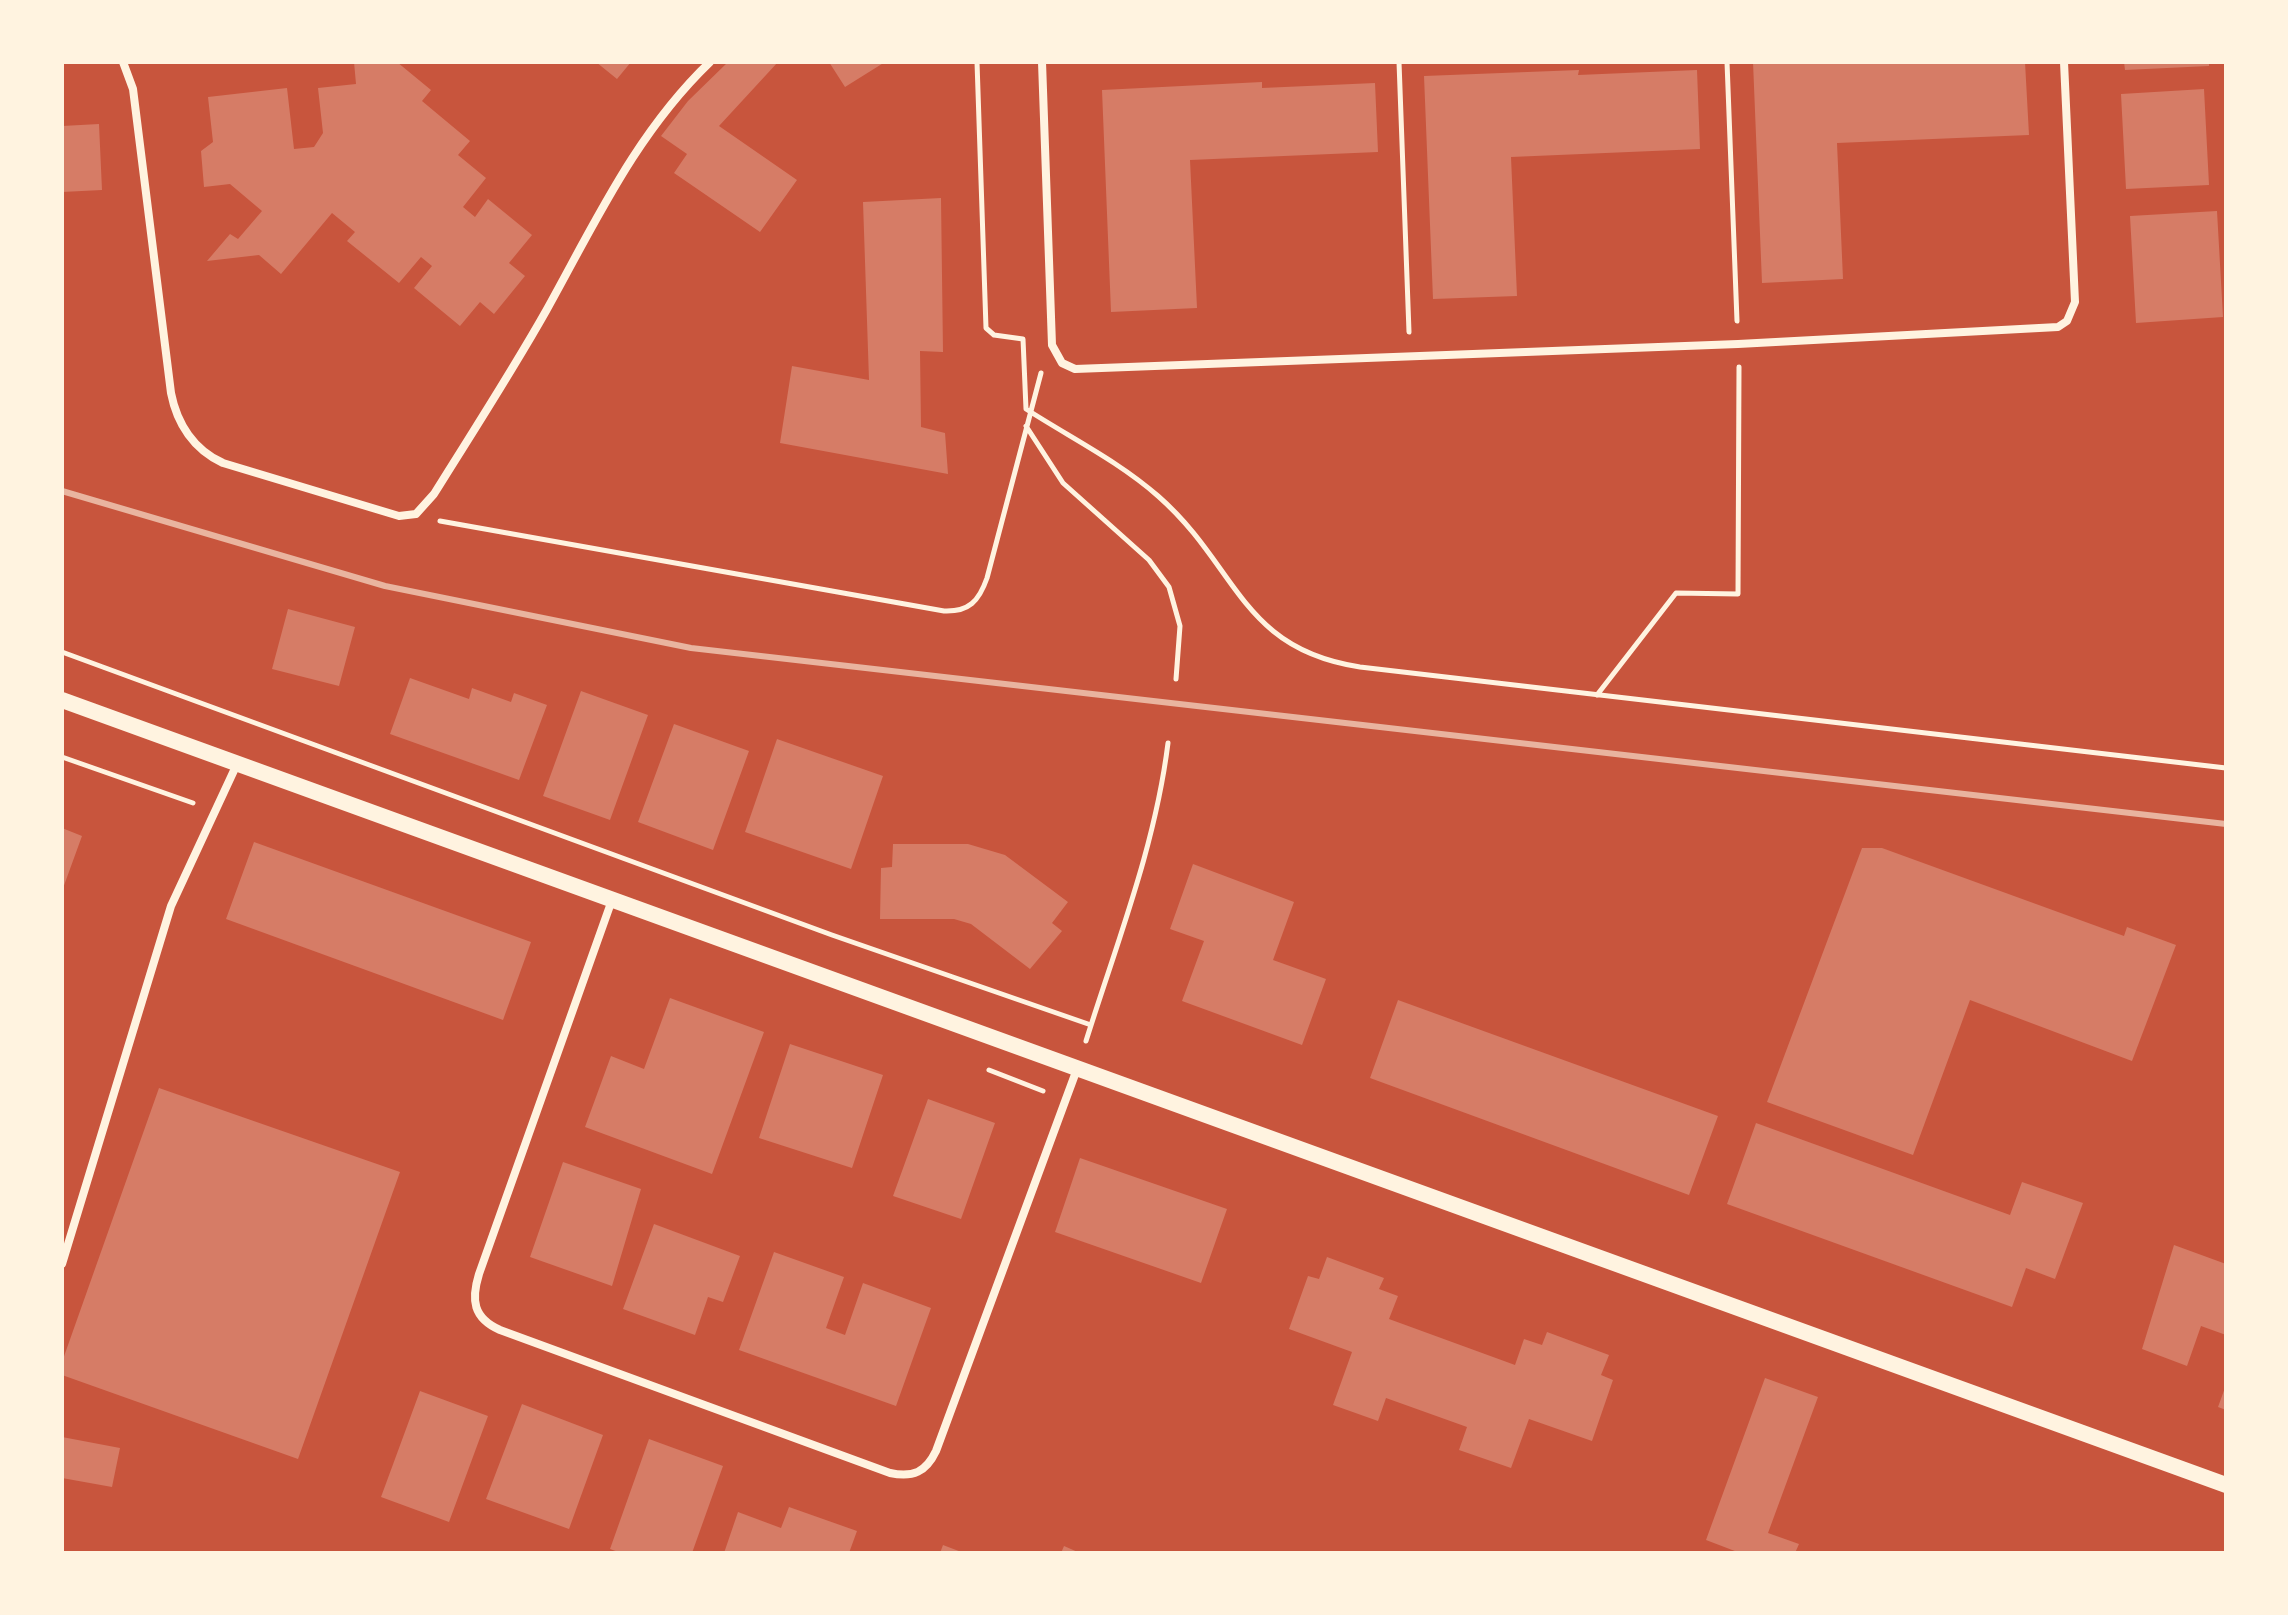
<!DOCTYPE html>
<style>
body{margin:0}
#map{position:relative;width:2288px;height:1615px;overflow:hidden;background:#c8553d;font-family:Georgia,serif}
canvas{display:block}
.frame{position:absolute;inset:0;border:64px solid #fff3e0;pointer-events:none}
</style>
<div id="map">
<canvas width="2288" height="1615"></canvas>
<div class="frame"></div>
</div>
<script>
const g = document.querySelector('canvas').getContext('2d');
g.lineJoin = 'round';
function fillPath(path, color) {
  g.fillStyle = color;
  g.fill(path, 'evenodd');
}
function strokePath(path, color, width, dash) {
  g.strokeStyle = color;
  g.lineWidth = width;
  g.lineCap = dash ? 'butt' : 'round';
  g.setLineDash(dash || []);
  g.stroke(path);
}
fillPath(new Path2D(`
 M354,62H397L431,90L422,101L470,141L458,155L486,178L463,207L475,217L488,199L532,235L509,263L525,276L494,314L480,302L460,326L414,288L432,266L421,257L399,283L347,241L355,232L332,213L281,274L259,255L207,261L230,234L238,239L262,211L230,184L204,187L201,151L213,142L208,97L287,88L294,149L314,147L323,133L318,88L356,84Z
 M596,62H631L617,79Z
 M728,62H778L719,126L797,180L760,232L674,173L687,154L661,136L688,101Z
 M829,62H885L845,87Z
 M1753,62H2025L2029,135L1837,143L1843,279L1762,283Z
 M2124,62H2209V66L2125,70Z
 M1579,70L1578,75L1697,70L1700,149L1511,157L1517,296L1433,299L1424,76Z
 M1262,82V88L1375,83L1378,152L1190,160L1197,308L1111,312L1102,90Z
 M2204,89L2209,185L2126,189L2121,94Z
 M99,124L102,190L62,192V126Z
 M941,198L943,352L920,351L921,427L945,433L948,474L780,443L792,366L869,380L863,202Z
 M2217,211L2223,317L2136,323L2130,216Z
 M288,609L355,627L339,686L272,669Z
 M410,678L469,699L472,688L511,702L514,693L547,705L519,780L390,734Z
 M581,691L648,715L610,820L543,796Z
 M674,724L749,751L713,850L638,822Z
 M777,739L883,776L851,869L745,832Z
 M62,828L82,836L62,891Z
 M254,842L531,942L503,1020L226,919Z
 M893,844H968L1005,855L1068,902L1052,923L1062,931L1030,969L971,924L954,919H880L881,868L892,867Z
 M1862,848H1882L2124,936L2127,927L2176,945L2132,1061L1970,1000L1913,1155L1767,1102Z
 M1193,864L1294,902L1273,960L1326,979L1302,1045L1182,1001L1204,941L1170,929Z
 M670,998L764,1032L712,1174L585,1127L611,1056L644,1069Z
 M1398,1000L1718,1116L1689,1195L1370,1078Z
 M790,1044L883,1075L852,1168L759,1138Z
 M159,1088L400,1172L298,1459L62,1375V1362Z
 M928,1099L995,1123L961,1219L893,1196Z
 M1756,1123L2010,1215L2022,1182L2083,1203L2055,1279L2026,1268L2012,1307L1727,1204Z
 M1080,1158L1227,1209L1201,1283L1055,1232Z
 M563,1162L641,1189L612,1286L530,1257Z
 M654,1224L740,1256L723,1302L708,1297L695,1335L623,1309Z
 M2174,1245L2226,1264V1335L2201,1326L2187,1366L2142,1349Z
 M774,1252L844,1277L826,1328L845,1335L863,1283L931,1308L896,1406L739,1350Z
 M1327,1257L1384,1278L1379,1289L1398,1296L1389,1319L1515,1365L1524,1339L1542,1345L1547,1332L1609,1355L1601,1375L1613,1380L1592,1441L1529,1419L1511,1468L1459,1450L1467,1427L1386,1398L1378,1421L1333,1405L1352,1352L1289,1329L1308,1276L1319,1279Z
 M1765,1378L1818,1397L1768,1533L1799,1544L1795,1553H1740L1706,1540Z
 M2226,1385V1410L2218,1407Z
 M420,1391L488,1416L449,1522L381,1497Z
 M522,1404L603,1435L569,1529L486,1499Z
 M62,1437L120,1448L112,1487L62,1478Z
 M649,1439L723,1466L692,1553H621L610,1549Z
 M789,1507L857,1531L849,1553H724L738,1512L781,1528Z
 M943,1545L964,1553H940Z
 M1064,1546L1080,1553H1061Z`), '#d67c66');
strokePath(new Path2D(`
 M977,62L986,328L994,335L1023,339L1026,409C1071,438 1118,461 1158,496C1238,566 1240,649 1360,667L2226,768
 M1399,62L1409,332
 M1727,62L1737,321
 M1026,426L1063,483L1149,560L1169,587L1180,626L1176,679
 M440,521L944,611C969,612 979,601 987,578L1041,373
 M62,652L832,935L1091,1025
 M1597,695L1676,593L1738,594L1739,367
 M62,757L193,803
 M1086,1041C1117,942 1155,847 1168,743
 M989,1070L1043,1091`), '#fff3e0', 5);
strokePath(new Path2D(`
 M123,62L133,89L171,393C177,424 194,450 223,463L399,516L416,514L434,494C472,433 511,373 546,311C595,223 636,133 710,62
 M1042,62L1052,345L1062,363L1075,369L1738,344L2058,327L2067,321L2075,302L2064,62
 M612,900L479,1274C471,1300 473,1318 500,1330L890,1473C913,1478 926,1472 936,1451L1077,1069
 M62,1264L171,906L237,764`), '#fff3e0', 8);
strokePath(new Path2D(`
 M62,700L2226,1485`), '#fff3e0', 16);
strokePath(new Path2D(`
 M62,491L385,586L691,648L2226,824`), '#e9b49f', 6);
</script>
